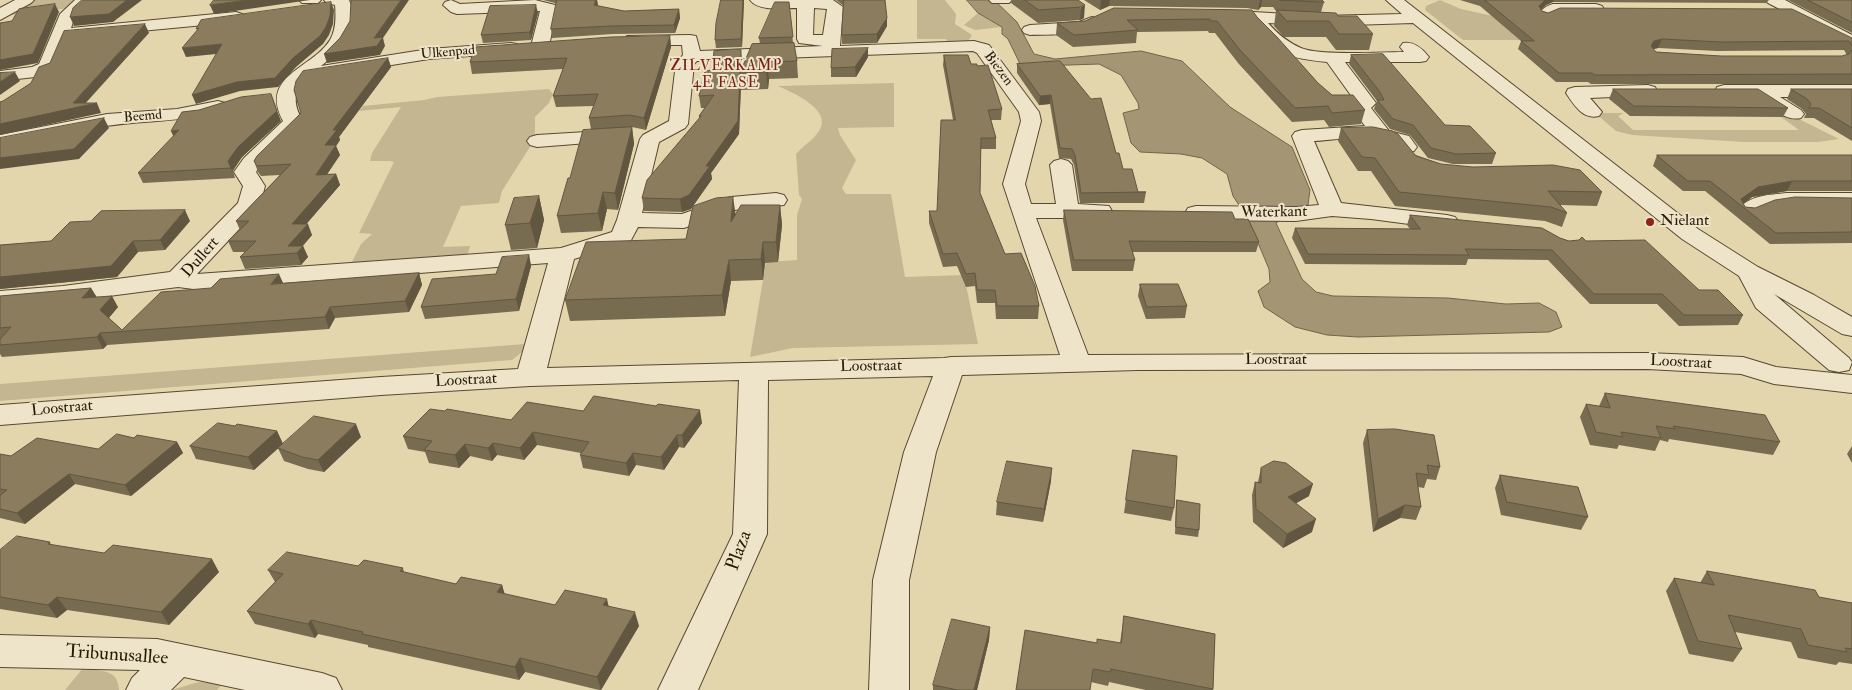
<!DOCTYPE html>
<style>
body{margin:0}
canvas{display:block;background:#e4d6ac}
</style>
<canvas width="1852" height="690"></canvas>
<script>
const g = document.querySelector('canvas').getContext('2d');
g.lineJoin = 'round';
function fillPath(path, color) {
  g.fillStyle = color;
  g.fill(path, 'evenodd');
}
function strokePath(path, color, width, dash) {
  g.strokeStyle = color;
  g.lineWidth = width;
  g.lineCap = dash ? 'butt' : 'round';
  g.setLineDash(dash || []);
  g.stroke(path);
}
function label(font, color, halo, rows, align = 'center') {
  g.font = font + ' "IM FELL Double Pica",serif';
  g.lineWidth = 4;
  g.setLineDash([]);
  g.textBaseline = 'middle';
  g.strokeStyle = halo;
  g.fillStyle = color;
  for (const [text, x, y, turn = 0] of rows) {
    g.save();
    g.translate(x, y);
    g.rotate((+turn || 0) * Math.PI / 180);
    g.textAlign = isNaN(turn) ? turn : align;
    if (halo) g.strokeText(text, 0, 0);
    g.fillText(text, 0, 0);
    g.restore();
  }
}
fillPath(new Path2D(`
 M31,0H79L70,8L4,16Z
 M917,0H945L956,14L955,24L972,35C967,46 958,45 948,45L946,39H917Z
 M1440,0L1461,9L1488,15L1516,18L1550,40H1463L1425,10L1426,6Z
 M978,13L1002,27L975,30L964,25Z
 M894,83V127L838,128L840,135L856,160L842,188L846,194H891L905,277L964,275L978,344L793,348L750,357L766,262L797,260V215L802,199L799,195L796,154C802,147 810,142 816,135C838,112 794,93 778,86Z
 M549,89L553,94L549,103L535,117V139L502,191L499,203L461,206L443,247L470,246L467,257L350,266L361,244L372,234L359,233L394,162L390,161H370L372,153L401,107L359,111L363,106L424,100L437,97Z
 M1595,113H1624L1618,116L1633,130H1799L1781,117H1795L1839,139L1818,142H1744L1632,135L1616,131Z
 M525,344L522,352L512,360L0,401V384Z
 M83,668C101,672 118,668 119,690H65Z
 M198,682L222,684L217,690H172Z`), '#c4b690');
const water = new Path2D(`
 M967,0H994L1017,22L1034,54L1055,59L1141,51L1182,61L1230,107L1292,147L1310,190L1308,205L1298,208L1276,223L1302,279L1316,292L1333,296L1448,298L1506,304L1539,303L1556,312L1562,327L1549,332L1358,337L1327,335L1295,327L1264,307L1258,291L1270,282L1269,269L1248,219L1233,196L1227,174L1202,158L1181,154L1140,152L1131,143L1123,113L1139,109L1138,103L1121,75L1099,64L1040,66L1020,64L1008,39L1002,34V27L978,13Z`);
fillPath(water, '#a49674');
strokePath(water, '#726448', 1);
const minor = new Path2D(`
 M15,0H34L31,3L0,20V8Z
 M75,0H92L75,16L71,28L236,12L242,14L244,17L242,20L236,22L67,38L53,71L35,77L0,81V71L32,67L39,64L60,14Z
 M299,0H321L318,3H302Z
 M324,0H349C361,27 341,50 321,66L429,49L511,43L517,44L520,48L517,52L511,53L429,59L305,79C292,94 294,105 303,122L260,165L256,172L265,186L260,205L257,210L197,274L561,248L612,232L617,220L640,139L643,135L669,121L676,63L683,55L682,45H633L627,44L625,40L627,36L690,35L696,36L700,51L823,46L799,43L797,39V8C784,8 759,12 750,0H833L843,7L840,46L974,41L989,45L1039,112L1041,121L1025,184L1031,204H1056L1050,165L1054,161L1061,159L1068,161L1072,165L1078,204L1109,206L1112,211L1109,216L1101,218H1036L1088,355L1647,353L1743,357L1776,367L1852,375V393L1774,384L1741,374L1647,369L1138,370L962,375L936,452L909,580V690H869L873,580L904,452L933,376L768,380L767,534L698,690H658L733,534L739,380L530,386L381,395L0,425V405L381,377L518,369L548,263L201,290L178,287L63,302L0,307V291L63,286L170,272L238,203L243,186L234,172L244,158L283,121C259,75 312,69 330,40C336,30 336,17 335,5L327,3ZM814,8L827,9L823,35H813ZM973,51L977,53L1019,112L1021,121L1003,184L1060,355L951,357L944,358L547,368L574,259L630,242L638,227L684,228L734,210L784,205L787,200L784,195L776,193L731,197L682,214L642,213L659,142L685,128L688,124L694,64L697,61Z
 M451,0L460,4L535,0L555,5L557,8L549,46L546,50H534L531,46L540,11L457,14L451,12L443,5L445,2Z
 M989,0H1012L1009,3H992Z
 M1386,0H1404L1698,229L1758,267L1814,295L1852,317V336L1842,334L1774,294L1849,358L1852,362L1849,370L1839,372L1829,370L1756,308L1739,276L1682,239L1413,23L1321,26L1268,23C1278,34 1287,42 1301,48C1319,56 1381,52 1404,52L1400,47L1403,43C1414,41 1422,48 1429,57L1426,61L1420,62H1345L1376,103L1371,108L1389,131L1409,136L1417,147L1414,151L1407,153L1400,151C1385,130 1338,140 1314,141L1341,203L1447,215L1455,217L1459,222L1455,227L1447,229L1371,219L1332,216L1296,221L1196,220L1188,218L1185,213L1188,208L1196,206L1296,207L1319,205L1292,136L1295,132L1302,130L1365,126L1350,106L1355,101L1327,62C1298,59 1280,57 1260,34C1256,30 1252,26 1252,22L1214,18L1212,15L1214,12L1220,10L1321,16L1402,14Z
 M1765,0H1785L1852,35V47L1768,3Z
 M1553,4H1596L1602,6L1604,9L1602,12L1596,14H1557L1552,18H1540L1538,15C1542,9 1546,6 1553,4Z
 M1092,17L1098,19L1100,22C1090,37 1047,34 1030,35L1024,33L1022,30L1024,27L1030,25L1079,22Z
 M1648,85L1655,87L1657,91L1655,95L1590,98L1602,112L1599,116C1583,120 1574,105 1566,93L1568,89L1575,87Z
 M1724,85H1852V97H1780L1801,110L1804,114L1801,118C1784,122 1771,105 1756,98C1746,93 1729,98 1717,95L1715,91L1717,87Z
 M218,101L225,103L228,107L225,111C185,122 146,120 106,126C70,131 36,141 0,147V135L107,114L177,109Z
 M619,130L626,132L629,136L626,140L537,147L530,145L527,141L530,137L537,135Z
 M1787,193H1852V207C1825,207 1795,203 1769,209C1756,212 1756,220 1740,216L1737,211C1748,195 1769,195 1787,193Z
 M0,635L157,639L322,673L336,678L342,690H245L184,677L171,690H126L132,678L140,670L0,667Z`);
strokePath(minor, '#574930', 2);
fillPath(minor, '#ede4c9');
fillPath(new Path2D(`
 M543,0H597L598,6L624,11L679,9L680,18L675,33L613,34L552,38L551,29L556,4L555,3Z
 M721,0H744L742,47L716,48L715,40Z
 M836,0H885L887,26L877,43L842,44V35L844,6Z
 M1011,0H1078L1084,18L1080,20L1038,23L1011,3Z
 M1084,0H1322L1324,2L1321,12L1338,16L1373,34L1369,50H1336L1326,37H1284L1274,26L1276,11L1273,7H1261L1258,10L1247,8L1109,6L1100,10Z
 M1460,0H1769L1766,3L1553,2L1546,5L1541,10L1542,11L1548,13L1852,38V84H1591L1588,82H1556L1518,49L1521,41L1480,6ZM1658,48L1717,51L1844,50L1847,55L1842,56H1721L1656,52L1653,49Z
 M1788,0H1852V33Z
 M789,2L793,43L797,61L798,78L769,79L768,89L741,90V85L739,134L711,173L712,179L693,206L735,214L780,205L782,225L778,262L765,263L763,280L731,281L725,316L570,321L565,300L686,239L693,206L691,209L682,212L644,211L642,198L699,119V116L705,108H701L699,96L712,70L742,61L741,68L760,44L759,38Z
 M1114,8L1257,17L1318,83L1332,95L1365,110L1361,124L1329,127L1324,120L1292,122L1238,63L1215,33H1209L1208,31L1137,32L1136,43L1073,47L1056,35L1057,23L1085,21Z
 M538,13L531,40L483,43L481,35Z
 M670,36L671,47L646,130L632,127L615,128L632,127L634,144L618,210L607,209L602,231L561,233L557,216L570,178L591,129L589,118L594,106L556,107L553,96L563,69L472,74L470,62Z
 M944,55L977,66L1002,109L1001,120H991L996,138V149H981L980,193L1005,254L1039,306L1038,319H996L995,303H977L975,286L966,287L957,266L943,267L929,223V211H937L953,120L943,65Z
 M1351,55L1445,125L1496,153L1492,164H1453L1428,158L1410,135L1390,129L1374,109L1377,101L1349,64Z
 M868,57L856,77H831V68Z
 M388,58L391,67L339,137L340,140L336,146L340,155L327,174H336L340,185L306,224L312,235L303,246L308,257L301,265L245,269L240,257L245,252H233L228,241L240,230L236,221L280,175L261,176L258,172L254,161Z
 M1017,64L1116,153L1123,169L1138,192H1146L1144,203H1080L1074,165L1071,159L1059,158L1050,104L1039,105L1017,73Z
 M1613,89L1788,108L1783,117L1630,116L1609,99Z
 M1791,89H1852V141L1814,118H1804L1806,114L1802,109L1787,99Z
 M281,121L242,157L233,171L235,178L143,183L138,173Z
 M1341,128L1441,164L1602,192L1597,206L1560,205L1567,213L1562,227L1545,221L1395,206L1371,171H1358L1338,141Z
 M1657,155H1852V191H1787L1752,197L1743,204L1745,207L1755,208L1852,198V243L1770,244L1705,191H1683L1653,166Z
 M539,196L544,220L537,248L511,250L505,225Z
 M1064,210L1235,219L1259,242L1256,252H1132L1135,260L1133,271H1072L1063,220Z
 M1410,215L1560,238L1569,241H1586L1699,290L1743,315L1738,325L1679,326L1657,304H1590L1548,260L1468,259L1466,265L1305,264L1292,238L1295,228L1410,229L1407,225Z
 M190,221L165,250L138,252L117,277L0,289V245L51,241Z
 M529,255L531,266L519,311L425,319L421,307L496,274Z
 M419,273L422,285L409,312L335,318L329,329L107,345L103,349L2,357L0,354V296L91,288L96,297L118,307L109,318L122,330L283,283Z
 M1140,284L1187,306L1185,318L1146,319L1138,296Z
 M1605,393L1780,442L1773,455L1669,439L1668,442L1660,440L1655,451L1619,445L1617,449L1590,445L1580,417L1586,404L1599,406Z
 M583,411L702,423L684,448L679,447L664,470L636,465L629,476L583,468L580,455L581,453L537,445L524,460L497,455L492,461L470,456L459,468L429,463L425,452L408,449L403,436L511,420Z
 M235,426L277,431L283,444L361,437L324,472L308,469L284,461L278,448L254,470L196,459L190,446Z
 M1367,430L1440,467L1436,480L1427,479L1424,488L1418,487L1421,507L1416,520L1400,518L1373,532L1363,443Z
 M134,438L177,442L183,453L131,496L75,484L25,524L0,518V454L11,456L98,449Z
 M1852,446V463L1847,454Z
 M1133,450L1174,508L1171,521L1124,513Z
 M1261,468L1309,496L1296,503L1312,532L1283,548L1253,522L1252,495L1255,482H1258Z
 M1500,475L1588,517L1581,530L1501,515L1495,488Z
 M1051,481L1043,522L996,515L997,502Z
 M1177,500L1199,530L1198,537L1175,534L1176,507Z
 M50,542L51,545L219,572L169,625L67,610L57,618L0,609V550Z
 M358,566L403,568L404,572L456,584L502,585L504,594L555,605L609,606L639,626L601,690H599L525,672L519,680L368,647V645L318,634L315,638L255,624L247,611L275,582L268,570Z
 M1707,571L1819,597L1852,603V664L1839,662L1836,665L1798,658L1791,642L1735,632L1742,649L1733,662L1689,654L1666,591L1674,578L1700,583Z
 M1124,616L1215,634L1213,690H1146L1109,682L1108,686L1091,682L1097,643H1120Z
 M990,627L989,640L977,690H933V685Z`), '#776b50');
fillPath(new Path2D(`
 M127,0H142L113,22L74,26L70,17Z
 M248,0H310L214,14L210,5Z
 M401,0H409L383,38L385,46L380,55L327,63L324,54L374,38Z
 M596,0H597L598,6L594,5Z
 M743,0H744L742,47L741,39Z
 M1101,0H1110L1109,6L1100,10Z
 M1260,0H1262L1261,7L1258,10Z
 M1545,0H1554L1553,2L1546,5L1536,15L1539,6Z
 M331,2L334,10L333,24L329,35L323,44L296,67L278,87L240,91L196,104L192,95L293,58Z
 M55,4L59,12L38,63L0,70V60Z
 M536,5L538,13L531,40L530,32Z
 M1085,5L1084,18L1080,20L1081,7Z
 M679,9L680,18L675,33L674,25Z
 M887,18V26L877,43V34Z
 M145,24L149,33L83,106L97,103L101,113L0,135V124L73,103Z
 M670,36L671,47L646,130L644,118Z
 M1662,39L1658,48L1650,50L1651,46L1654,41Z
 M222,44L226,53L186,57L182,48Z
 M868,48V57L856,77L855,67Z
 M741,50L742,61L741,73H740Z
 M388,58L391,67L339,137L340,140L336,146L340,155L320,185L316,175L325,145L333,130Z
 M767,62L769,79L768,89L766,72Z
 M15,72L20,81L0,95V82Z
 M740,73L741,85L739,134L711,173L712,179L691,209L682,212L680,199L706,166Z
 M271,94L281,121L242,157L232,171L228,161Z
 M1051,95L1050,104L1039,105L1040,96Z
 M104,118L109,128L79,159L0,169V158Z
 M632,127L634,144L618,210L615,193Z
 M179,130L175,140L171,131Z
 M336,174L340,185L297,235L292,224Z
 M1792,181L1787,191L1752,197L1741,206V199L1758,187Z
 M603,192L607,209L602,231L598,213Z
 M539,196L544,220L537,248L530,223Z
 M733,197L736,217L731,222Z
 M780,205L782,225L778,262L776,242Z
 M185,210L190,221L165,250L160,240Z
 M308,224L312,235L296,253L288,246Z
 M133,241L138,252L117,277L0,289V277Z
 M763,242L765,263L763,280L761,259Z
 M303,246L308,257L301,265L297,253Z
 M529,255L531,266L519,311L516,299Z
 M729,260L731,281L725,316L722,295Z
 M419,273L422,285L409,312L405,301Z
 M279,274L284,285L271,284Z
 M91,288L98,299L82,298Z
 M112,296L118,307L106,321L100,310Z
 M330,307L335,318L329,329L325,317Z
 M100,333L107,345L103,349L97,337Z
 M700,410L702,423L684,448L682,435Z
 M356,424L361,437L324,472L318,460Z
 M277,431L283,444L254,470L248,457Z
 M533,432L537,445L524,460L520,448Z
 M677,435L679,447L664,470L661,457Z
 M177,442L183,453L131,496L125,485Z
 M493,443L497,455L492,461L488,448Z
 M465,444L470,456L459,468L455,455Z
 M633,453L636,465L629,476L626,463Z
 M1052,468L1051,481L1043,522L1044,509Z
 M69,474L75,484L25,524L17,513Z
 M1313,484L1309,496L1284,510L1288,497Z
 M1405,505L1400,518L1373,532L1378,519Z
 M1316,519L1312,532L1283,548L1287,534Z
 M212,559L219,572L169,625L161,612Z
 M502,585L506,598L497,592Z
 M57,597L67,610L57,618L48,605Z
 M607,599L610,612L603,605Z
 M635,612L639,626L601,690L597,677Z
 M311,620L318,634L315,638L308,624Z
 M990,627L989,640L977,690H974Z
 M520,658L525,672L519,680L515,667Z`), '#615741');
const building = new Path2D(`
 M82,0H127L109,14L70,17L73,8Z
 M214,0H248L210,5Z
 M351,0H401L374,38L383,37L377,46L324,54L340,38L350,21L351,1Z
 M557,0H596L594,5L624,11L679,9L674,25L611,26L551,29Z
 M721,0H743L741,39L715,40L716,23Z
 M844,0H885L887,18L877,34L842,35Z
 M1025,0H1078L1085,5L1081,7L1039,10Z
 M1280,0H1322L1324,2Z
 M1485,0H1545L1539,6L1542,11L1548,13L1560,8L1792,9L1852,38V46L1849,41L1721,42L1662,39L1654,41L1651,46L1656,52L1721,56H1842L1849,54L1852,50V74L1595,75L1592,73H1559L1521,41H1534Z
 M1808,0H1852V22Z
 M331,2L330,16L326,27L320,36L293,58L275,78L237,82L192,95L222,44L182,48L199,28L196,29L201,20Z
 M775,2H789L793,37L759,38Z
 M55,4L33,54L0,60V23L12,21L19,9Z
 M536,5L530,32L481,35L490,6Z
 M1114,8L1252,10L1257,17L1277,37L1318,83L1332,95H1353L1365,110L1332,113L1328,106L1295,108L1240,50L1217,21H1211L1210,19L1127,20L1138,30L1074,35L1057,23L1085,21Z
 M1277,10L1336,13L1338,16H1357L1373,34H1339L1329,21H1287Z
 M145,24L73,103H97L0,124V102L3,101L31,83L39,67L50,63L64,31Z
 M670,36L644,118L630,115L589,118L598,94L553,96L567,58L470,62L475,47L611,37Z
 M794,43L797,61L767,62L766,72L740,73L752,44Z
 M868,48L855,67L831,68L832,49Z
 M741,50L738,121L706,166H710L689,195L680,199L642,198L647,180L701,116H699L714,95L699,96L705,71L712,70L714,51Z
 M1383,54L1445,125L1470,126L1496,153L1456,154L1431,148L1413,125L1393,119L1377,100H1384L1380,92L1351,55Z
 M944,55H968L971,64H977V66L988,65L1002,109L988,110L996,138H981L980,193L1005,254L1021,253L1035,286L1039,306H997L995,290H977L975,273L966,274L957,253L943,254L929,211H937L941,120H955Z
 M388,58L333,130H337L325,145H336L316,175L336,174L292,224H308L288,246H303L297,253L240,257L256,241H228L249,221H236L291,164L257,166L254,161L257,156L301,113L294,90L296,81L303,71Z
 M1060,61L1091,99L1101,98L1116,153H1119L1123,169H1132L1138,192H1146L1081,193L1075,155L1072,149L1060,148L1051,95L1040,96L1017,64Z
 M15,72L0,82V73Z
 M1613,89H1758L1788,108L1634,106Z
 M1791,89H1852V128L1819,108H1809L1811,104L1807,99Z
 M271,94L277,111L238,147L228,161L231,168L138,173L179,130L171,131L182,112L199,110L241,97Z
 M104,118L74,149L0,158V138Z
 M632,127L615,193L603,192L598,213L557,216L568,178H570L583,130Z
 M1373,127L1392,131L1398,134L1416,156L1441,164L1473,167L1553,165L1580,170L1602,192L1548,191L1567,213L1551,207L1399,192L1375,158L1362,157L1341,128Z
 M1657,155H1852V181H1792L1758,187L1741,199L1745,207L1755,208L1775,200L1795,197L1852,198V232L1776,233L1710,181H1688Z
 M539,196L530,223L505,225L514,198Z
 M733,197L731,222L741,205H780L776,242H763L761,259L729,260L722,295L565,300L586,242L686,239L693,206L716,198Z
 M185,210L160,240L133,241L111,266L0,277V245L51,241L70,222L91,221L101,211Z
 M1064,210L1232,212L1235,219H1248L1259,242L1129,241L1135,260H1074Z
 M1410,215L1542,228L1560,238L1569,241L1579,240L1582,237L1586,241L1645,240L1699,290H1718L1743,315H1684L1662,294H1594L1552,250L1465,249L1469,255L1308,254L1295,228L1420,229Z
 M529,255L516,299L421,307L432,279L496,274L502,257Z
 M419,273L405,301L330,307L325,317L100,333L97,337L0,345V339L11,327L0,328V296L91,288L82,298L112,296L100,310L122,330L161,292L211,288L220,279L279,274L271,284Z
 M1140,284H1178L1187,306L1147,307Z
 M1605,393L1765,415L1780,442L1673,426L1675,429L1656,426L1661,438L1621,432L1623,437L1596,432L1586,404L1610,408Z
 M594,396L656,406L658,404L700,410L682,435H677L661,457L633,453L626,463L580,455L589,442L533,432L520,448L493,443L488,448L465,444L455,455L424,450L432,441L403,436L430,409L445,411L447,409L511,420L527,402L583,411Z
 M314,416L356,424L318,460L302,457L278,448Z
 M218,423L235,426L237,424L277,431L248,457L190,446Z
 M1395,429L1434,435L1440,467L1427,465L1429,475L1416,473L1421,507L1405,505L1378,519L1367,430Z
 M117,434L134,438L137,435L177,442L125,485L69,474L17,513L0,509V495L7,490L0,489V454L11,456L37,438L98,449Z
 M1133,450L1177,456L1174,508L1126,500Z
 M1007,461L1052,468L1044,509L997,502Z
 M1274,461L1286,463L1313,484L1288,497L1316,519L1287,534L1256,509L1255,482L1261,483V468Z
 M1500,475L1578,487L1588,517L1507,502Z
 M1177,500L1200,504L1199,530L1176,527Z
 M17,536L50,542L48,544L104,553L113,545L212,559L161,612L57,597L48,605L0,597V550Z
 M287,552L358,566L364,560L403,568L400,571L456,584L461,577L502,585L497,592L555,605L565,590L607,599L603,605L635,612L597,677L520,658L515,667L362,634L363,632L311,620L308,624L247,611L283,574L268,570Z
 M1707,571L1815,590L1819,597L1852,603V649L1845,648L1847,652L1808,645L1801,629L1728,615L1742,649L1698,641L1674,578L1714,585Z
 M1124,616L1215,634L1213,689L1111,669L1110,672L1093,669L1090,690H1016L1025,630L1097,643V639L1121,643Z
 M952,619L990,627L974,690H958L933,685Z`);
fillPath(building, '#8a7c5d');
strokePath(building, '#615741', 1);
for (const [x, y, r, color] of [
 [1650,222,5,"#8f2418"]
]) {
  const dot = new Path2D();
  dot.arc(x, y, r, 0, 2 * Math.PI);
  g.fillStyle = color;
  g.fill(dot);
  strokePath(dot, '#ede4c9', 2);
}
label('14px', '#281a07', '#ede4c9', [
 ["Ulkenpad",448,53,-5],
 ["Biezen",998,69,53],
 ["Beemd",143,117,-5]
]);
g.letterSpacing = '1px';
label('15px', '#7a1f14', '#ede4c9', [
 ["ZILVERKAMP",726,67],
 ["4E FASE",726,84]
]);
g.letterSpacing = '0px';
label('16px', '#281a07', '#ede4c9', [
 ["Waterkant",1274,213,-1],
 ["Dullert",201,258,-49],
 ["Loostraat",1276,361],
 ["Loostraat",1681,363,3],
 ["Loostraat",871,367,-1],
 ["Loostraat",466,381,-3],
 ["Loostraat",62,409,-5]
]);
label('16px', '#281a07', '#ede4c9', [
 ["Nielant",1660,222]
], 'left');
label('19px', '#281a07', '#ede4c9', [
 ["Plaza",740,551,-70],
 ["Tribunusallee",117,656,4]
]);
</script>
